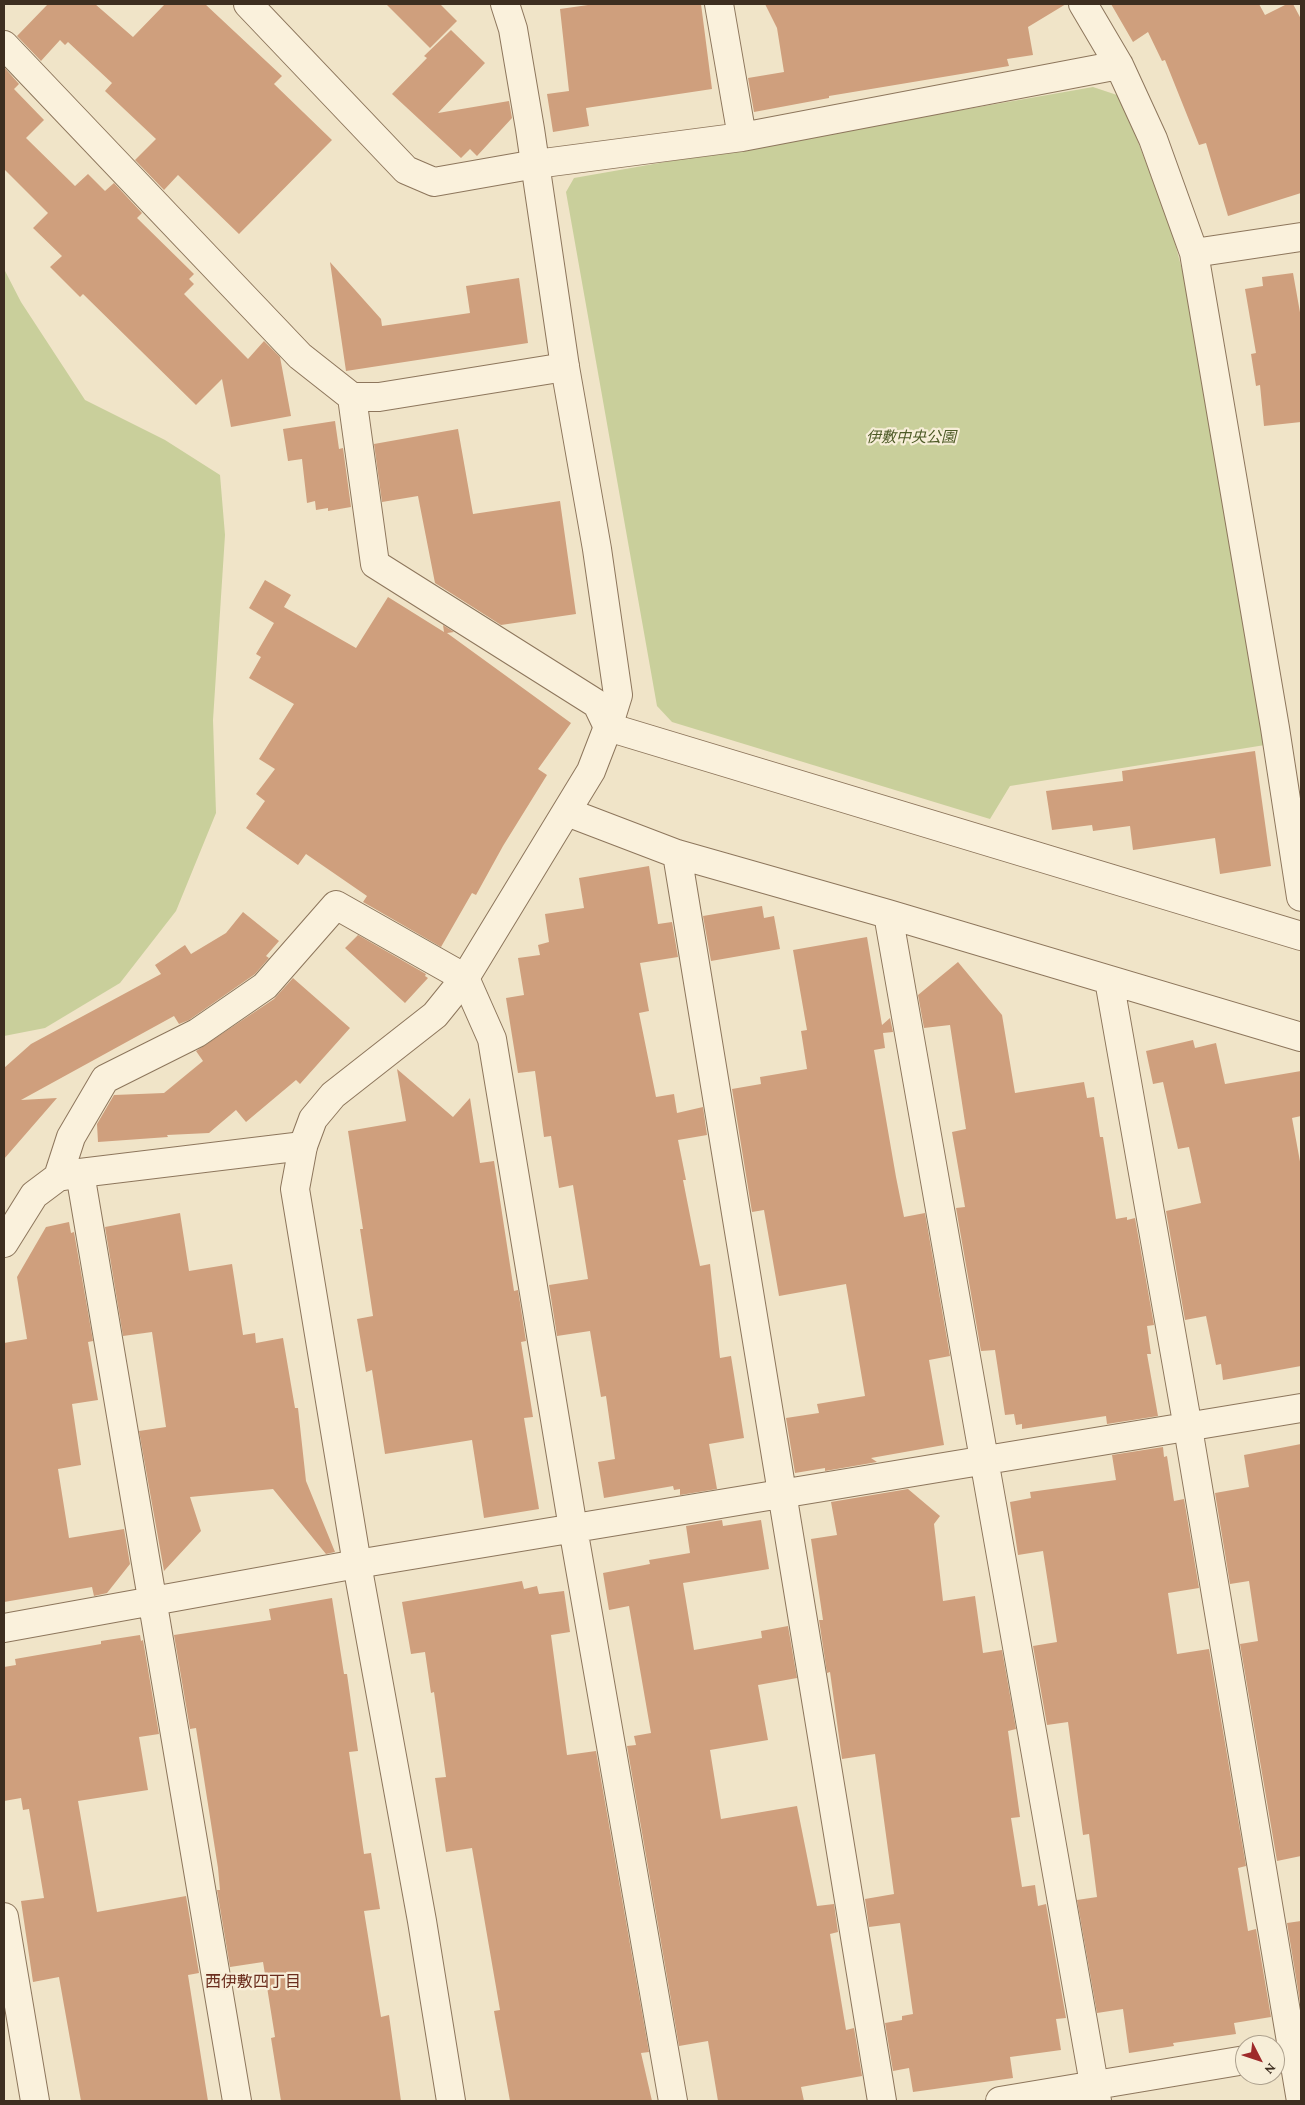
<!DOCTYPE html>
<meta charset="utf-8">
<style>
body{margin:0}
#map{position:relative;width:1305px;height:2105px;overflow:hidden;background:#f0e4c8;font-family:"Crimson Pro",serif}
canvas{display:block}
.frame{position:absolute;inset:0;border:5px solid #3d2e20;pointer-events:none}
.north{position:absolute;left:1235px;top:2035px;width:50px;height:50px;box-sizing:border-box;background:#f7eed8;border:1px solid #ada18e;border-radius:50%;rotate:131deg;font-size:14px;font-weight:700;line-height:20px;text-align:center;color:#3d2e20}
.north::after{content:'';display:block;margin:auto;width:18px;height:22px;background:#9e2a2b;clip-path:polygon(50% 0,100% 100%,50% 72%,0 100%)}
</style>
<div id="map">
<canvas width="1305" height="2105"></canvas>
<div class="frame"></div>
<div class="north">N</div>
</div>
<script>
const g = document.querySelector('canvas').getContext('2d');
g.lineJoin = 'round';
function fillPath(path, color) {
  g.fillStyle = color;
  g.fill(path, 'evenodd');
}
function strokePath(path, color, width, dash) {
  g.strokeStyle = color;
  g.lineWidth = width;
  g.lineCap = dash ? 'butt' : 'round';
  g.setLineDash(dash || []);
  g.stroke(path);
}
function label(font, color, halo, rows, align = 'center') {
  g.font = font + ' "Crimson Pro","Noto Sans JP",serif';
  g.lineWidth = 4.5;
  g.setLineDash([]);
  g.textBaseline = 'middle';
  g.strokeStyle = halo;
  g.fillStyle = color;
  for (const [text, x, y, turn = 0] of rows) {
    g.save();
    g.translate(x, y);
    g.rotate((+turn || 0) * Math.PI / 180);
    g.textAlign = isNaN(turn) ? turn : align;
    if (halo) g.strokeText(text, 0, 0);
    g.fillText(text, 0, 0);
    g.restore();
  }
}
fillPath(new Path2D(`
 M1093,87L1120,96L1170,224L1186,285L1265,745L1010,786L990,819L672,722L657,706L566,192L574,178Z
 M4,269L21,302L85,400L165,440L220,475L225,535L213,720L216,813L176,911L120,983L45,1028L4,1036Z`), '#c9cf9b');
fillPath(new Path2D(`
 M48,4H95L133,37L165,4H205L282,76L274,84L332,140L239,234L178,175L164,190L135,160L156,139L105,91L112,83L68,42L65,45L60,40L41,61L17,36Z
 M386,4H440L457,21L430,48Z
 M595,4H701L712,89L586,108L589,126L553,132L547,94L569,91L560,9Z
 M765,4H1066L1028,27L1033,55L1007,59L1009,66L829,96V98L754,112L748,78L784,72L777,28Z
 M1111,4H1259L1265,15L1287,4H1293L1301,19V193L1228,216L1206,143L1199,145L1165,60L1162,61L1148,32L1133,42Z
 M451,30L485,63L438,113L509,101L512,118L477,156L470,149L461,158L392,94L427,58L424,56Z
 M4,67L19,84L14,89L44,120L26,138L75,186L88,174L105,191L114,183L142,213L137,218L194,274L189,279L194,284L184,294L248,359L264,341L280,357L291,416L231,427L222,379L196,405L83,294L80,297L50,267L62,256L33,228L48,213L4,169Z
 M330,262L381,319L382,326L470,313L466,286L519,278L528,343L346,371Z
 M1293,273L1301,318V422L1264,426L1260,385L1256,386L1251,354L1256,353L1245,289L1263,286L1262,277Z
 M335,421L339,449L343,448L351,507L328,511V508L316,510L315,501L307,503L302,459L288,461L283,429Z
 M458,429L473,514L560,501L576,614L501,625L435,583L418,496L382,502L374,444Z
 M265,580L291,595L284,607L356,648L388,597L444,632L443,625L454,632L447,633L571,723L538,769L547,775L503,846L476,895L472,893L441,947L363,902L367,896L306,854L298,865L246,828L265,801L256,794L275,769L259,759L294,704L249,678L261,657L256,654L274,623L249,608Z
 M1255,751L1271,866L1220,874L1215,838L1133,850L1130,826L1093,831L1092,825L1052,830L1046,791L1123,781L1122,771Z
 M649,866L658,924L672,922L678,957L640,963L649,1011L639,1013L656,1097L674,1094L677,1113L703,1107L707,1135L678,1140L686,1180H683L700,1266L710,1264L720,1358L731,1356L744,1438L709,1444L717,1489L680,1495V1489L674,1490L673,1486L604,1498L598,1462L615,1459L606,1396L601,1397L590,1331L557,1336L549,1285L588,1279L573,1185L559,1188L551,1136L544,1137L535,1071L518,1073L506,998L524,995L518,958L540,955L538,945L549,942L545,914L584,908L579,878Z
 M762,906L764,918L774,916L780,949L711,961L703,916Z
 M243,912L279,941L266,956L269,958L255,974L189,1020L179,1024L174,1016L21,1100L57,1098L4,1159V1068L31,1044L161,974L155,965L185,945L191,954L226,933Z
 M358,935L426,974L425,976L428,978L405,1003L345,948Z
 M867,937L882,1025L890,1018L893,1032L883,1033L885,1048L874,1050L896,1177L904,1217L925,1213L950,1356L929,1360L944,1445L871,1458L877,1462L825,1471V1468L795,1473L786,1418L819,1413L817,1404L865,1396L846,1284L779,1296L764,1210L752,1212L732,1089L761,1084L760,1077L807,1069L801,1031L807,1030L793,950Z
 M958,962L1002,1015L1015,1093L1084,1082L1087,1098L1094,1097L1100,1137H1103L1116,1219L1127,1217V1220L1135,1218L1154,1325L1147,1326L1151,1354H1147L1158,1416L1107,1424L1106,1416L1022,1429V1424L1016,1425L1014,1414L1005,1415L995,1350L981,1351L956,1208L965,1207L952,1132L966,1129L950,1025L924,1028L918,995Z
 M293,978L350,1028L300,1084L296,1080L246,1122L236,1110L209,1133L167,1135L168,1137L98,1142L97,1124L114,1095L164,1093L203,1061L196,1051L274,999Z
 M1193,1040L1195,1048L1216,1043L1225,1084L1301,1071V1116L1292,1118L1301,1167V1366L1223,1380L1221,1364L1216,1365L1206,1316L1185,1320L1166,1211L1201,1203L1189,1147L1178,1149L1163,1082L1153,1084L1146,1051Z
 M397,1069L453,1117L470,1098L480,1163L494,1161L514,1291L518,1290L526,1341L521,1342L533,1417L524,1418L539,1509L484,1518L472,1440L385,1454L372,1370L366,1372L357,1319L373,1316L360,1229H363L348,1131L406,1121Z
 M180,1213L189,1271L232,1264L243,1335L255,1333L256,1343L283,1338L295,1408H298L306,1481L335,1552L326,1554L273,1489L190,1497L201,1531L164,1571L139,1431L166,1427L152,1332L123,1336L105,1227Z
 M69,1222L71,1233L74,1232L93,1341L88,1342L98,1400L72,1404L81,1465L58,1469L69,1538L124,1529L130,1564L107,1593L94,1596L92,1587L4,1602V1343L27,1339L17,1277L46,1227Z
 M1301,1444V1856L1277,1861L1240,1644L1258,1641L1249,1581L1230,1584L1215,1493L1249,1487L1244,1455Z
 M1163,1447L1164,1457L1167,1456L1174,1501L1184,1499L1199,1588L1168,1593L1177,1654L1209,1649L1246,1866L1238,1868L1248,1931L1256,1929L1271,2017L1234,2023L1236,2034L1173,2043L1174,2046L1129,2053L1123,2009L1097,2013L1077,1900L1097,1897L1089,1834L1083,1835L1068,1722L1047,1725L1033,1646L1057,1642L1043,1551L1018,1555L1010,1502L1031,1498L1030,1492L1116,1480L1112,1455Z
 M908,1489L940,1516L934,1524L943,1601L975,1596L983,1653L1002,1650L1016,1729L1008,1731L1020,1817L1011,1818L1022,1887L1035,1885L1038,1906L1046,1904L1066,2018L1056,2019L1061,2050L1010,2057L1013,2078L913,2092L909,2068L893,2071L885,2023L902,2020V2016L913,2014L900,1923L869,1927L865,1899L894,1894L875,1754L842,1759L830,1672L827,1673L819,1620H823L811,1539L837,1535L831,1502Z
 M722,1520L723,1526L761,1520L769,1569L683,1583L694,1650L762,1638L761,1631L788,1626L797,1678L758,1685L768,1740L710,1750L721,1819L797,1806L817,1906L834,1904L838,1932L830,1934L846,2030L854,2028L862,2076L801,2087L804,2101H718L708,2041L679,2046L627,1746L636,1745L634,1736L651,1733L629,1606L609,1610L603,1573L650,1564L649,1560L690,1553L686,1526Z
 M522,1581L524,1589L537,1586L539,1594L564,1591L570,1632L551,1635L567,1755L596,1751L649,2052L641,2053L652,2101H510L494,2011L500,2010L472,1848L446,1852L435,1778L446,1777L434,1692L431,1693L425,1652L411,1654L402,1602Z
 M332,1598L344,1674H347L358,1751L349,1752L364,1854L371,1853L380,1909L364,1911L381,2017L389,2015L401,2101H281L271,2038L275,2037L263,1962L230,1967L217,1890H220L218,1868L196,1728L190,1729L174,1635L271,1620L269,1609Z
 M140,1635L141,1641L143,1640L159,1734L139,1737L148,1790L78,1801L97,1912L186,1896L199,1973L188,1975L208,2101H81L59,1977L33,1982L21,1901L44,1898L29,1809L23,1810L21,1798L4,1801V1667L16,1665L15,1659L101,1644V1641Z
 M1301,1921V2008L1287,1923Z`), '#cf9f7d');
const minor = new Path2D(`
 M248,4L406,170L434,182L536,164L742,137L1119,65
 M719,4L742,137
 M1083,4L1119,65L1153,139L1194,253L1275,728L1301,897
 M4,45L300,356L352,397H379L565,367
 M1194,253L1301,237
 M352,397L375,564L597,704L608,727L1301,936
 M567,812L677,854L888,914L1301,1037
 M677,854L882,2101
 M888,914L1097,2101
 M1109,980L1188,1428L1301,2101
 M80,1173L237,2101
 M58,1177L71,1137L105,1079L197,1033L265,986L336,905L465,978L492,1039L573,1528L673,2101
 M4,1243L34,1195L58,1177L80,1173L303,1146
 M4,1628L357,1564L1301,1408
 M4,1917L35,2101
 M1000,2101L1245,2060`);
const tertiary = new Path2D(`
 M451,2101L422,1921L357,1564L295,1189L303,1146L313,1119L333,1095L435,1015L465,978L591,771L608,727L618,695L597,549L565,367L530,129L513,29L505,4`);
strokePath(minor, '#8d765c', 30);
strokePath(tertiary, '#8d765c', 30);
strokePath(minor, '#faf1dc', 28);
strokePath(tertiary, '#faf1dc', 28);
label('italic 15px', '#4d5a26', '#f7eed8', [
 ["伊敷中央公園",911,437]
]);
label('16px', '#6b2e1e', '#f7eed8', [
 ["西伊敷四丁目",253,1982]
]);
</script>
